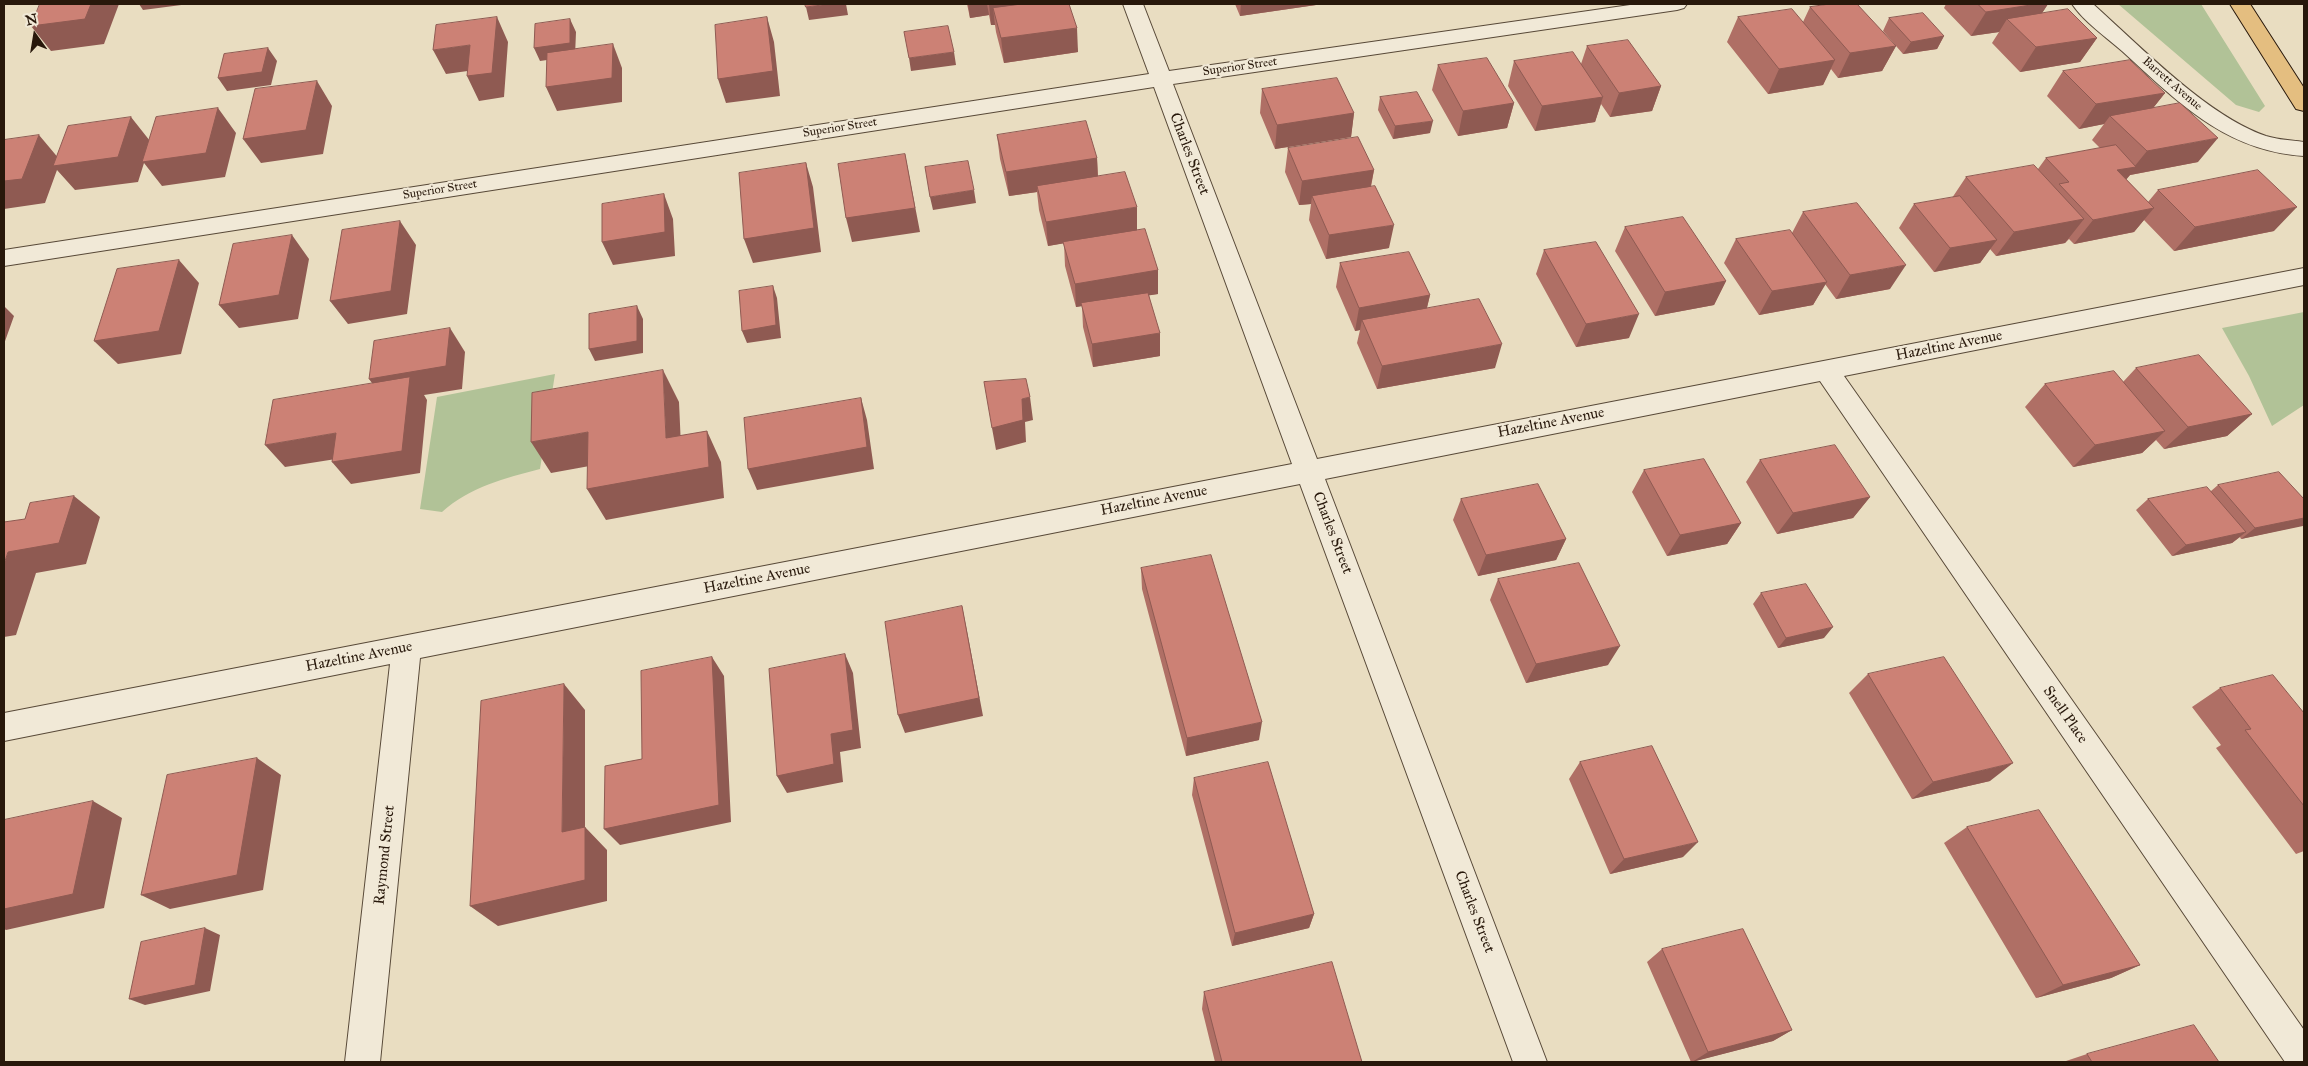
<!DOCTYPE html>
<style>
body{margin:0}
#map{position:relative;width:2308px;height:1066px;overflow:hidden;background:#e9ddc1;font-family:"IM FELL Great Primer",serif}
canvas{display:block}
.frame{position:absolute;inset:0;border:5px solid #28180b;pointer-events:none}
.north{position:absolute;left:10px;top:10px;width:50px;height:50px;-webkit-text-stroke:4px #f1e9d7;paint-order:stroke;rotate:347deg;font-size:14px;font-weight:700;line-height:20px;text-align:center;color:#28180b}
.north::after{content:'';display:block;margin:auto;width:18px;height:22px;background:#28180b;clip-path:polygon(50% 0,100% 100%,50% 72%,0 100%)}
</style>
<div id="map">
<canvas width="2308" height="1066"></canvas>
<div class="frame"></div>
<div class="north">N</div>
</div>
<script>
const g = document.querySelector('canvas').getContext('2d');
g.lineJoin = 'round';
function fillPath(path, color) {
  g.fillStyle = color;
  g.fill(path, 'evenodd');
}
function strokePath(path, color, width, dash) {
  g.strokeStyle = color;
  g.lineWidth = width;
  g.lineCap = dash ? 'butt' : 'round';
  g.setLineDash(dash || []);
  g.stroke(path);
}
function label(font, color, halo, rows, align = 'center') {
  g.font = font + ' "IM FELL Great Primer",serif';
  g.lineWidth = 4.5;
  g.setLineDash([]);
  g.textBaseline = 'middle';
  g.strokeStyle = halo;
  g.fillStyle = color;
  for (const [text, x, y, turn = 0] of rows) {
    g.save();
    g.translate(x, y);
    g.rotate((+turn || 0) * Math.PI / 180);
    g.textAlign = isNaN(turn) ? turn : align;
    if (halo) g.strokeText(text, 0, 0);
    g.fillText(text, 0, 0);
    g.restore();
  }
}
fillPath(new Path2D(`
 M2118,4H2201L2265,106L2259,112L2236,105Z
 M2304,312V405L2272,426L2249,376L2222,328Z
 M555,374L540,469C505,478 470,487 442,512L420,509L437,397Z`), '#b1c297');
const minor = new Path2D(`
 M1123,4H1143L1169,71L1637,4H1687L1684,8L1677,10L1173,84L1317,459L2304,268V285L1844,376L2304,1030V1062H2285L1820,381L1325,479L1547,1062H1513L1300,484L420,658L380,1062H345L390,664L4,741V713L1292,464L1154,87L4,266V250L1149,74Z
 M2072,4H2093C2140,46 2207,116 2266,136C2279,140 2291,140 2304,142V156C2225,151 2178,102 2122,51C2106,37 2084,22 2072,4Z`);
const major = new Path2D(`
 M2230,4H2250L2304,88V111L2296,109Z`);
strokePath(minor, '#584938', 2);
strokePath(major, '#28180b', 2);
fillPath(minor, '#f1e9d7');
fillPath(major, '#e4be80');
fillPath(new Path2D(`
 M967,4H1069L1078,52L1004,63L996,32L995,25H991L989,15L970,18Z
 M1235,4H1316V5L1240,16Z
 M1946,4H2048L2042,13L2097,38L2080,62L2020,72L1992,43L1999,32L1971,36L1944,8Z
 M1810,7L1896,46L1882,71L1838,78L1831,69L1823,85L1768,94L1727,42L1738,17L1803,22Z
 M1889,18L1944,36L1937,49L1903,54L1883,31Z
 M1587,46L1661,86L1652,111L1610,117L1601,104L1595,122L1535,131L1508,86L1514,61L1581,64Z
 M1438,65L1514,103L1507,128L1458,136L1432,90Z
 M2063,71L2165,93L2153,108L2198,162L2130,175L2126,179L2148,202L2158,190L2274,231L2174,251L2144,220L2134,232L2074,244L2069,239L2065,243L1996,256L1990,249L1980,263L1934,272L1899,228L1914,204L1952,198L1966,177L2038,169L2046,158L2100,148L2092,140L2104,124L2079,129L2047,96Z
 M1262,89L1354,113L1351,137L1275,149L1260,113Z
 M1380,97L1430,133L1393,139L1378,110Z
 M997,135L1097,158L1098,176L1137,230L1158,270V294L1149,295L1160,356L1093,367L1083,327L1082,306L1076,307L1065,266L1064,243L1048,246L1039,210L1037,192L1009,196L1000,159Z
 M1288,148L1374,170L1371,187L1389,248L1326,259L1309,220L1311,204L1299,205L1285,172Z
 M1803,212L1890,289L1836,299L1825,284L1813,305L1759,315L1724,263L1736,239L1792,233Z
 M1625,227L1726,281L1714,305L1655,316L1615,251Z
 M1544,250L1629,338L1576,347L1536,274Z
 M1340,263L1430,295L1427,308L1495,368L1377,389L1357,343L1360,330L1355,331L1336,287Z
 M2136,368L2252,414L2227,436L2164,449L2156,440L2142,453L2073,467L2025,407L2045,384L2123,382Z
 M1760,460L1870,497L1853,518L1777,534L1746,482Z
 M1644,470L1741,523L1727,544L1667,556L1632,492Z
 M2218,485L2304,499V525L2241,539L2240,537L2232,543L2172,556L2136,510L2148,499L2211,491Z
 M1461,499L1566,539L1556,560L1478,576L1453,520Z
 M1141,568L1259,740L1186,756L1142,589Z
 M1498,579L1608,665L1526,683L1490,600Z
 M1761,593L1824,638L1778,648L1753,604Z
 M1868,674L1990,781L1912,799L1849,693Z
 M2220,688L2304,713V851L2296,854L2216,748L2221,745L2192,707Z
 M1580,762L1683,857L1610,874L1569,779Z
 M1194,778L1314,914L1309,928L1232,946L1192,795Z
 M1967,827L2140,965L2111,978L2036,998L1944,843Z
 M1662,949L1792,1030L1773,1041L1691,1062L1647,962Z
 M1204,992L1362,1062H1215L1202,1009Z
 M2087,1054L2219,1062H2063Z`), '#af6f65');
fillPath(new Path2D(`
 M91,4H119L104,44L51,51L31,26Z
 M139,4H189L143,10Z
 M214,4H228L216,5Z
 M830,4H846L848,15L809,20L806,7Z
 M968,4H987L989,15L970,18Z
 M989,4H1052L993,8L995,25H991Z
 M1241,4H1316V5L1240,16Z
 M2037,4H2048L2033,27L2007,19L1999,32L1971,36L1986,12Z
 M497,17L508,42L504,97L479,101L467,76Z
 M767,17L774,42L780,96L726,103L718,79Z
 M570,19L576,32L575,56L540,61L534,48Z
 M1077,28L1078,52L1004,63L1001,38Z
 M1944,36L1937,49L1903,54L1911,42Z
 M2097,38L2080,62L2020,72L2036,47Z
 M613,44L622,68V102L557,111L546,87Z
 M470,45L482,69L446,74L433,50Z
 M1896,46L1882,71L1838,78L1850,53Z
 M268,48L277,61L271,85L227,91L218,78Z
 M954,52L956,65L911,71L909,58Z
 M1835,60L1823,85L1768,94L1779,69Z
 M317,81L332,106L323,154L261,163L243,139Z
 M1661,86L1652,111L1610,117L1619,93Z
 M2165,93L2146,117L2110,116L2104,124L2079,129L2096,104Z
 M1603,97L1595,122L1535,131L1542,106Z
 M1514,103L1507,128L1458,136L1463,111Z
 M218,108L236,133L225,177L162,186L144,163L138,182L75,190L57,170L45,203L4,209V181L39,135L60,160L131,117L150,141Z
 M1354,113L1351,137L1275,149L1277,125Z
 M1433,121L1430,133L1393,139L1395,126Z
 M2218,138L2198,162L2130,175L2117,191V170L2134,167L2147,151Z
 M905,154L920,232L852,242L846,218Z
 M1097,158L1098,182L1037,186V192L1009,196L1006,172Z
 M806,163L813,187L821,252L753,263L744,239Z
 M1374,170L1369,194L1312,196L1311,204L1299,205L1302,181Z
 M974,190L976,203L933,210L930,197Z
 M664,194L673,219L675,256L613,265L602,242Z
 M1137,207V231L1048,246L1046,222Z
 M2297,207L2274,231L2174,251L2195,227Z
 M2154,208L2134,232L2074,244L2093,220Z
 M2084,219L2065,243L1996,256L2014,232Z
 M400,221L416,245L407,314L348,324L330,301Z
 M1394,225L1389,248L1326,259L1329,235Z
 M292,235L309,259L298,319L239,328L219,305Z
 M1997,240L1980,263L1934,272L1950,248Z
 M179,260L199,283L181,354L118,364L94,341Z
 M1906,265L1890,289L1836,299L1850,275Z
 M1158,270V294L1082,306L1081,303L1082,306L1076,307L1075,284Z
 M1726,281L1714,305L1655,316L1665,292Z
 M1827,282L1813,305L1759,315L1772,291Z
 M773,286L777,298L781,338L747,343L742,331Z
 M1430,295L1424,319L1362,320L1360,330L1355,331L1359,308Z
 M4,306L14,316L4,344Z
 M637,306L643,319V353L595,361L589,349Z
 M1639,314L1629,338L1576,347L1586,324Z
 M450,328L465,352L462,389L424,395L427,400L420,473L351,484L332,462L386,402L369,379Z
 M1160,333V356L1093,367L1092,344Z
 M1502,344L1495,368L1377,389L1382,366Z
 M663,370L679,402L682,469L666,438Z
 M1030,397L1033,420L1025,422L1026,442L996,450L992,428L1022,399Z
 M861,398L867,420L874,469L757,490L748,469Z
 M2252,414L2227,436L2164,449L2188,427Z
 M707,431L721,462L724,498L606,520L587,489Z
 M2165,431L2142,453L2073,467L2095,445Z
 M588,432L606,463L551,473L531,442Z
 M336,433L355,456L285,467L265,445Z
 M74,496L100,517L86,564L36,573L16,635L4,637V564L8,552Z
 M1870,497L1853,518L1777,534L1793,513Z
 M2304,518V525L2303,526L2241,539L2255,528Z
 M1741,523L1727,544L1667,556L1680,535Z
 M2246,532L2232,543L2172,556L2186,545Z
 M1566,539L1556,560L1478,576L1486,555Z
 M962,606L966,626L983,716L905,733L898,715Z
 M1833,627L1824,638L1778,648L1786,638Z
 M1620,646L1608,665L1526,683L1536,664Z
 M845,654L853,673L861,748L840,752L843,782L787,793L777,776L831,734Z
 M712,657L724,676L731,822L620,845L604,829Z
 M564,684L585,710V827L607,850V901L498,926L470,906L562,832Z
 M1262,722L1259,740L1186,756L1187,738Z
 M257,758L281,775L263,890L170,909L141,895Z
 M2013,763L1990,781L1912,799L1933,782Z
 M93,801L122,818L104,908L6,930L4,929V909Z
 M1698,842L1683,857L1610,874L1624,859Z
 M1314,914L1309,928L1232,946L1235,933Z
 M205,928L220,935L210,991L145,1005L129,999Z
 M2140,965L2111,978L2036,998L2063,985Z
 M1792,1030L1773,1041L1692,1062L1708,1052Z`), '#8f5a52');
const building = new Path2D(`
 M40,4H91L85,19L31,26Z
 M805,4H830L806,7Z
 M1022,4H1069L1077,28L1001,38L993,8Z
 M1830,4H1857L1896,46L1850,53L1810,7Z
 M1978,4H2037L1986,12Z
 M1792,9L1835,60L1779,69L1738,17Z
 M2068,9L2097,38L2036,47L2007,19Z
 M1923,13L1944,36L1911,42L1889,18Z
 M497,17L492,73L467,76L470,45L433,50L436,25Z
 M767,17L773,71L718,79L715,25Z
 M570,19V43L534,48L535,24Z
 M948,26L954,52L909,58L904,32Z
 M1628,40L1661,86L1619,93L1587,46Z
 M613,44L612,78L546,87L547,53Z
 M268,48L262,72L218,78L224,54Z
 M1573,52L1603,97L1542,106L1514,61Z
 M1487,58L1514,103L1463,111L1438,65Z
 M2130,60L2165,93L2096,104L2063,71Z
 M1337,78L1354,113L1277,125L1262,89Z
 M317,81L306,130L243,139L255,89Z
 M1417,92L1433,121L1395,126L1380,97Z
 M2180,103L2218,138L2147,151L2110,116Z
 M218,108L206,153L142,162L156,117Z
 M131,117L118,157L53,166L68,126Z
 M1086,121L1097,158L1006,172L997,135Z
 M39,135L22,179L4,181V140Z
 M1358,137L1374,170L1302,181L1288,148Z
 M2116,145L2136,167L2117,170L2154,208L2093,220L2059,184L2069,182L2046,158Z
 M905,154L915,208L846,218L838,164Z
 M968,161L974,190L930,197L925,167Z
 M806,163L814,228L744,239L739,173Z
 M2034,165L2084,219L2014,232L1966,177Z
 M2258,170L2297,207L2195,227L2158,190Z
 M1125,172L1137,207L1046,222L1037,186Z
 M1375,186L1394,225L1329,235L1312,196Z
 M664,194L665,232L602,242V204Z
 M1960,196L1997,240L1950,248L1914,204Z
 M1857,203L1906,265L1850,275L1803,212Z
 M1683,217L1726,281L1665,292L1625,227Z
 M400,221L391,291L330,301L342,230Z
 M1145,229L1158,270L1075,284L1063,242Z
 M1790,230L1827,282L1772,291L1736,239Z
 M292,235L279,295L219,305L233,244Z
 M1596,242L1639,314L1586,324L1544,250Z
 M1409,252L1430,295L1359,308L1340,263Z
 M179,260L159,331L94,341L117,269Z
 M773,286L776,325L742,331L739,291Z
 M1148,293L1160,333L1092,344L1081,303Z
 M1479,299L1502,344L1382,366L1362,320Z
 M637,306V341L589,349V314Z
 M450,328L446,366L369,379L374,341Z
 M2199,355L2252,414L2188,427L2136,368Z
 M663,370L666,438L707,431L709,467L587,489L588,432L531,442L532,393Z
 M2114,371L2165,431L2095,445L2045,384Z
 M410,377L402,451L332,462L336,433L265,445L273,400Z
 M1026,379L1030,397L1022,399L1023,420L992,428L984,382Z
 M861,398L867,447L748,469L744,418Z
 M1835,445L1870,497L1793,513L1760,460Z
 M1704,459L1741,523L1680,535L1644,470Z
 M2279,472L2304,499V518L2255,528L2218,485Z
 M1538,484L1566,539L1486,555L1461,499Z
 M2207,487L2246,532L2186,545L2148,499Z
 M74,496L59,543L8,552L4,564V522L25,519L30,503Z
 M1211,555L1262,722L1187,738L1141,568Z
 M1579,563L1620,646L1536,664L1498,579Z
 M1806,584L1833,627L1786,638L1761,593Z
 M962,606L979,698L898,715L885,622Z
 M845,654L853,730L831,734L834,764L777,776L769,669Z
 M712,657L719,805L604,829L605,766L642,759L641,671Z
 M1944,657L2013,763L1933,782L1868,674Z
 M2273,675L2304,713V806L2245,730L2251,729L2220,688Z
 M564,684L562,832L585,827V880L470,906L481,701Z
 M1652,746L1698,842L1624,859L1580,762Z
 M257,758L237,875L141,895L167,775Z
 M1268,762L1314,914L1235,933L1194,778Z
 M93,801L73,894L4,909V820Z
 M2039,810L2140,965L2063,985L1967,827Z
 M205,928L195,985L129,999L141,942Z
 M1743,929L1792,1030L1708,1052L1662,949Z
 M1332,962L1362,1062H1222L1204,992Z
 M2194,1025L2219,1062H2092L2087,1054Z`);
fillPath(building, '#cc8175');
strokePath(building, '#8f5a52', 1);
label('12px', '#28180b', '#f1e9d7', [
 ["Superior Street",1240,67,-8],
 ["Barrett Avenue",2172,84,41],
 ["Superior Street",840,128,-9],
 ["Superior Street",440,190,-9]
]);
label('15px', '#28180b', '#f1e9d7', [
 ["Charles Street",1189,154,69],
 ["Hazeltine Avenue",1949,346,-11],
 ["Hazeltine Avenue",1551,423,-11],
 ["Hazeltine Avenue",1154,501,-11],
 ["Charles Street",1332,533,69],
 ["Hazeltine Avenue",757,579,-11],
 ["Hazeltine Avenue",359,657,-11],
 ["Snell Place",2065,715,55],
 ["Raymond Street",385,855,-84],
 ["Charles Street",1474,912,69]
]);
</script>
